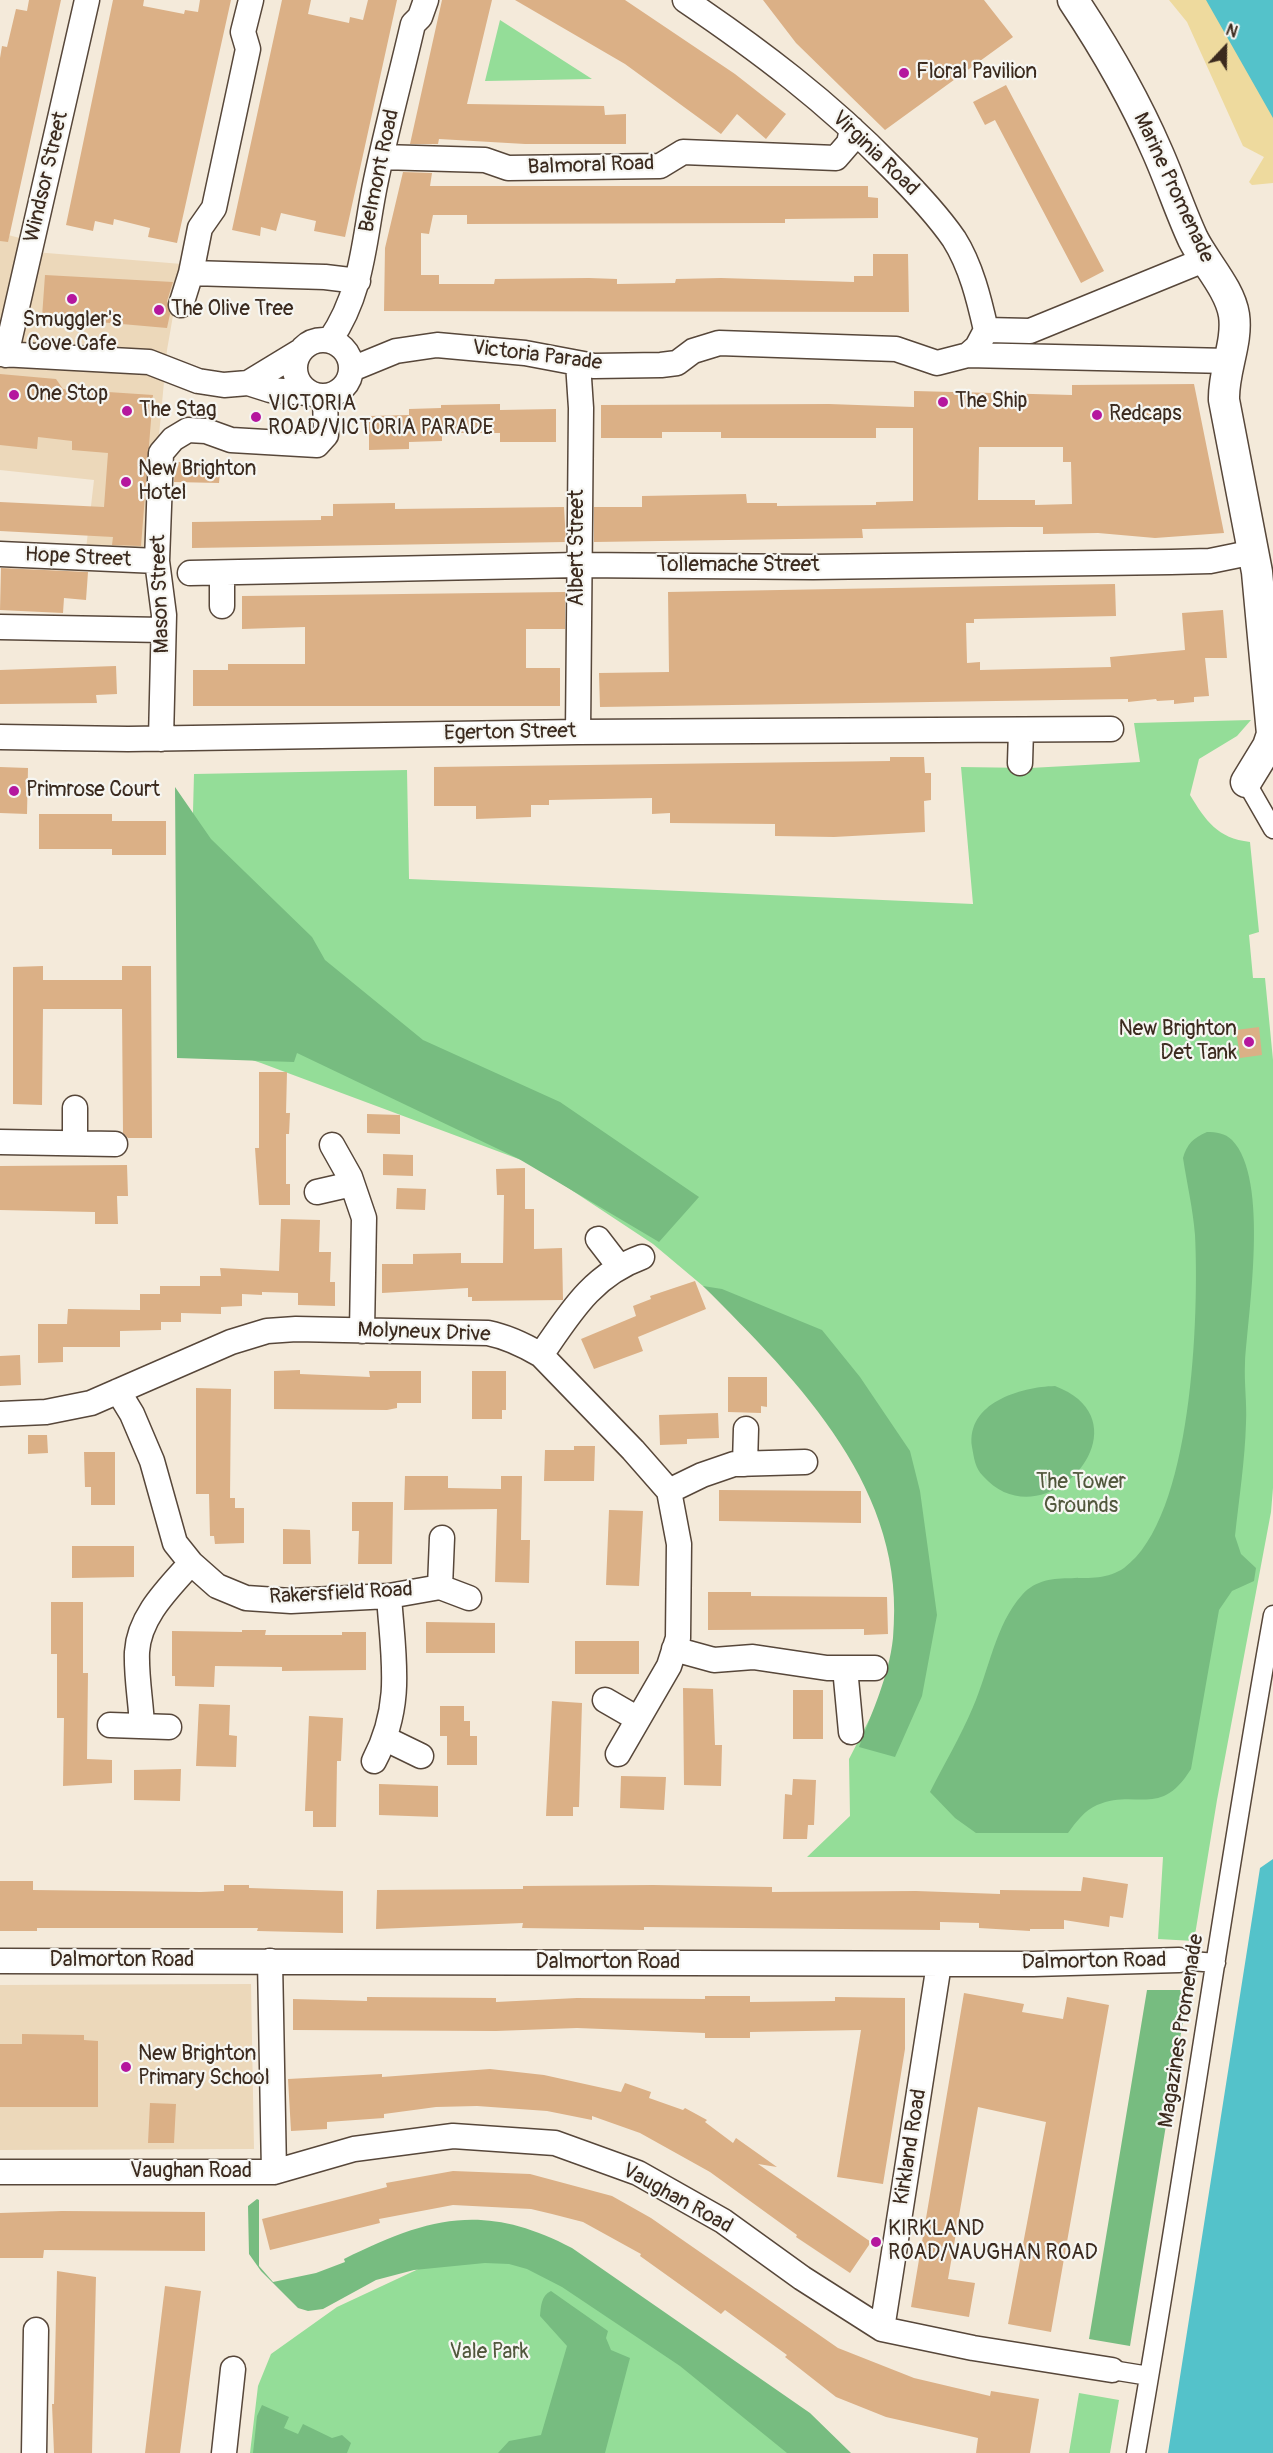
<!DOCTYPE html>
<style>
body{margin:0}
#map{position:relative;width:1273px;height:2453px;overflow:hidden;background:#f4eada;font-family:Pangolin,sans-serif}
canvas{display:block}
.north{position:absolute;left:1195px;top:18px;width:60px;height:60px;-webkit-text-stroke:4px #f6f6f2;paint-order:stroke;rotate:22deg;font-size:16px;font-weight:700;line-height:24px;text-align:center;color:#3b2a1e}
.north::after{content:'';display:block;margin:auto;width:21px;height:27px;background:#3b2a1e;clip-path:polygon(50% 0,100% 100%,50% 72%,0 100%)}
</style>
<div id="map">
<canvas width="1273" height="2453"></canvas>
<div class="north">N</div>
</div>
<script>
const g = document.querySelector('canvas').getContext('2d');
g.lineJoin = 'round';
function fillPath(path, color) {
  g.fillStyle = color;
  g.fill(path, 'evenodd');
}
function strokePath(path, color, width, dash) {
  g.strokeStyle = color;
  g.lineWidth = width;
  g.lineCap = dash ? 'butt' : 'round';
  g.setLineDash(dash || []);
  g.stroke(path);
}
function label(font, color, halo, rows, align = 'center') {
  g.font = font + ' Pangolin,sans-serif';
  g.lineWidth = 4.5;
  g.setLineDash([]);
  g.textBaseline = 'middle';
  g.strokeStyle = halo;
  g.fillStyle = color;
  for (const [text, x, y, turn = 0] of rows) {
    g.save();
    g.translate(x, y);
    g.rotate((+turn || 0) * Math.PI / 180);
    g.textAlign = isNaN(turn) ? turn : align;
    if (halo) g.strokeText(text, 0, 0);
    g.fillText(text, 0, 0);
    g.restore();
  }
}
fillPath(new Path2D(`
 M0,233L24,239L22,251L182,264L167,350L148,552L86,549L94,480L0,470Z
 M251,1984L254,2149L0,2150V1985Z`), '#ecd8ba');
fillPath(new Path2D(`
 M500,20L592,79L485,81Z
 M1251,720L1237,736L1199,759L1190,795C1206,821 1217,838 1250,842L1259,932L1249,935L1253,978H1265L1273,1060V1488L1271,1512L1217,1800L1194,1941L1158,1939L1163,1857H807L850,1816L849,1759L890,1679L907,1576L841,1432L728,1307L653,1244L532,1164L261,1063L187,1038L194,774L407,770L409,879L973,904L961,767L1030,768L1140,762L1134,723Z
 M493,2249L580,2278L822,2453H250L258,2386L271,2354L337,2307L427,2265Z
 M1079,2393L1119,2400L1110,2453H1069Z`), '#94dd98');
fillPath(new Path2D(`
 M175,787L211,839L312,937L325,960L423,1040L560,1102L699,1197L659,1242L519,1159L297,1053L294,1062L177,1058Z
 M1207,1132C1216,1132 1225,1133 1232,1140C1270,1179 1248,1312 1245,1363C1244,1383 1247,1403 1246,1423C1245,1460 1239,1499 1235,1536L1241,1554L1256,1568L1254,1581L1232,1591L1219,1610L1191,1769C1160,1819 1137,1788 1097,1805C1084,1811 1076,1822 1068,1833H976L955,1818L930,1792C944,1764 961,1736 973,1707C989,1671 995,1625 1022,1595C1050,1564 1092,1590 1124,1568C1193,1518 1199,1315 1195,1235C1193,1209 1187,1184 1183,1158C1187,1144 1193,1138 1207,1132Z
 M703,1286L722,1289L822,1330L860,1377L910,1451L920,1491L937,1615L922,1696L895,1757L859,1747C872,1712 889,1676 893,1638C908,1490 800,1383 703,1286Z
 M1055,1386C1153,1423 1044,1545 983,1476C975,1468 974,1458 972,1447C966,1403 1020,1387 1055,1386Z
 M1147,1990H1188L1130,2346L1089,2339Z
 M257,2199L259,2200V2266L273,2282L316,2273L345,2262L344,2259C429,2217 484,2202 572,2248L810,2413L851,2453H787L680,2366L562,2287L527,2269L509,2264L485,2263L414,2270L376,2280L323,2309L308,2311L298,2308L261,2271L249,2254L248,2206Z
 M551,2291L608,2331L606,2338L611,2350L630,2358L605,2453H498L509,2441L541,2435L567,2346L540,2316C541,2306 541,2296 551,2291Z
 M262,2405L289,2417L284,2428L298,2434L303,2424L332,2438L342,2435L351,2443L347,2453H253L257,2416Z`), '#77bc80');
fillPath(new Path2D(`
 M1169,0H1273V183L1252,185L1249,182L1264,157L1243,146L1187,22Z`), '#eeda9e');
fillPath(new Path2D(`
 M1206,0H1273V118Z
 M1273,1859V2453H1168L1260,1868Z`), '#54c2ca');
fillPath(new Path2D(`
 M29,0H61L8,242L0,241V58L2,46L7,47L16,9L27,11Z
 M113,0H144L143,6L184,14L185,10L198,12L200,0H231L177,243L148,237L150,228L114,219L113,225L95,221L93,231L66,225Z
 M282,0H311L308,14L349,23L350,17L363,20L368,0H397L345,237L314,231L316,221L281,213L276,231L261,227L260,236L232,230Z
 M442,0H492L467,104L604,106L605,115L626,114V144H525L439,139L438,144H410Z
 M515,0H625L735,74L786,114L766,139L737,114L721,134L625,64Z
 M763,0H984L1013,37L885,130L796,43Z
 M1006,85L1104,271L1081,283L995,120L985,125L973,102Z
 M403,172L432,173L430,186H868V197L878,198V218L785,219V223H773L467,224V215H433L429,234L421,233V275H439V284H494L495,279L589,278L617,279V284L675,283L676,279L721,278L854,282V276H873V254H908L909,312L384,311L385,248Z
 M45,275L173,282L167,301L170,314L167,328L42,317Z
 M0,374L56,379L63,389L153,395L141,546L112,545L113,537L0,531V502L104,507L108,453L72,450V441L38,437L37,449L0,445Z
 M1194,384L1224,533L1155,538L1098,533L1043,534V527H1009L862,529L863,538L594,542V507H642V496L746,494L747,503H777V506L876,505V502L913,501V428H876V438H721V432H662V438H601V405L829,404L914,407V391L1072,395V385ZM979,447H1063V462H1071L1072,504L1035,505V500H978Z
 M500,404V410L556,409V442H500V433H442V441L409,442V449L369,450V416L409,415V409L441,408V405Z
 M175,462H221L219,483L174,482Z
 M395,503V509L564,507L566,542L192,548V522L321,520V516H333V504Z
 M1,568L88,572L86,600L64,598L63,613L0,610Z
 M1115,584L1116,616L974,619V623H966L967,663L980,662V670L1111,667L1110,657L1185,650L1182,613L1223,610L1227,658H1205L1209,696L1194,697V702L1174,704V700L1157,701L1156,699L1128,702V699L600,707L599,673L669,672L668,592Z
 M565,592V629H526V668H560V706H193V670H228V664H305V627L242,629V596Z
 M116,666L117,694L96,695L97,703L0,704V670Z
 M890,757H924L925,773H931V800L924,801L925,832L834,837L775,836V824L670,823V813L652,814V798L549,800V805H531V817L476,819V806H434V767L890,761Z
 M0,767L28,768L27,814L0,813Z
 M39,814H112V821H166V855H112V849H39Z
 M43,966V980H122V966H151L152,1138H128L123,1133L122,1009H43L42,1105L13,1104V967Z
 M1259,1027L1262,1055L1240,1058L1236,1030Z
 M259,1072H287L286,1113H290L289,1134H286V1184H290V1205H259L255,1148H259Z
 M367,1114L400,1115V1134L367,1133Z
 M383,1154L413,1155V1176L383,1175Z
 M127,1165L128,1196H117L118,1224H95V1212L0,1210V1166Z
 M525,1168V1209H534V1249L562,1248L563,1300L472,1301V1297H468V1288L382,1293V1264H413V1254L461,1253V1263H503L504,1195H497L496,1169Z
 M397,1188L426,1189L425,1210L396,1209Z
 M281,1219L320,1220L319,1252H331L330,1282H335V1306L298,1305V1293L262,1292V1295L242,1294V1306L221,1307V1314L181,1313V1322H161V1330L120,1331V1347H63V1362L38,1363V1324H67L68,1309L140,1310V1294H160V1286H200V1276H221L220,1268L279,1271Z
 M695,1281L706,1309L638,1337L643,1351L594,1369L581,1339L636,1316L633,1306L651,1299L650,1296Z
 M20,1355L21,1385L0,1386V1356Z
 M300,1370V1374L370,1377L369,1371H421V1403H397V1408L387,1410L274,1409V1371Z
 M472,1371H506V1410H502V1419H472Z
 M728,1377H767V1407L761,1406V1413L728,1412Z
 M196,1388L231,1389L230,1498H235V1508H244V1543L215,1544L214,1536H210L209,1494H196Z
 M718,1413L719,1438L687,1439V1444L660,1445L659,1415Z
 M28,1435H47L48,1453L28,1454Z
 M574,1446H595L594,1481H544L545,1450H574Z
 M84,1452H115V1505H91V1487H85Z
 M405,1476H448V1488L501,1489V1476H522L521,1540H530L529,1583L495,1582L497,1509L404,1510Z
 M719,1490L861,1491V1523L719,1521Z
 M352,1502H393L392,1564H358L359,1531H352Z
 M609,1510L643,1511L639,1586L606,1585Z
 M283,1529L310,1530L311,1564H283Z
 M72,1546H134V1577L72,1578Z
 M708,1592H751V1596L887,1597L888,1634L864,1635V1629L708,1630Z
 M51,1602H83V1673H88L87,1759L112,1760V1783L63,1786L64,1718H57V1654H51Z
 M426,1622L495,1623V1653H426Z
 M242,1630H266L265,1635H342V1632H366V1670L282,1671V1667L215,1666L214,1687L175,1686V1676H172V1631L242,1632Z
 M575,1641H639V1674H575Z
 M683,1688L713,1689L715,1745H722L721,1786L684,1785Z
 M793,1690H823V1739H793Z
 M552,1701L582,1703L579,1807H573V1816H546Z
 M199,1704L230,1705L229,1735L237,1736L236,1767L196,1766Z
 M440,1706H464V1721H470V1736H477V1765H447V1736H440Z
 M309,1716L343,1718L341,1761H337L336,1827H313V1811H305Z
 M181,1769L180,1801L134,1800V1770Z
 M621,1776L666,1777L664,1810L620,1808Z
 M793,1779L816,1780L814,1825H808L807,1839H783L785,1794L792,1795Z
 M379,1784L438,1786V1817L379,1815Z
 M1083,1877L1128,1884L1123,1918L1110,1916L1109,1927L1064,1920V1929H1030V1931L979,1928V1923L940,1922V1930L644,1927V1930L589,1929L522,1928L523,1923L376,1929L377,1890L523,1889V1886L653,1885L772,1887V1892L916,1891L1000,1894V1890L1081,1891Z
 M0,1881H33V1890L201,1892L224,1891V1885H249V1888L343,1891V1933L257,1931L258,1928H37V1931H0Z
 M964,1993L1024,2004L1022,2012L1063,2019L1067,1997L1109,2005L1051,2332L1008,2324L1046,2122L978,2107L948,2279L975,2283L969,2317L911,2307Z
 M705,1996H750V2002L835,2001V1997L905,1998V2049L883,2184L837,2177L861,2030L750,2032V2038H705V2033L577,2028L496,2031L293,2030V1999L367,2001V1997L496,1998V2002L577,1998L705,1999Z
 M22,2034L84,2035V2040L98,2041V2107H0V2044H22Z
 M490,2069L544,2075L621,2092L625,2083L651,2092L649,2098L683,2110L685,2108L707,2120L705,2122L733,2143L736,2138L777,2167L758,2164L871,2242L850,2273L796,2237L797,2235L710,2172L640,2133L592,2116V2120L547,2111L477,2106L436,2107L384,2114V2118L327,2122V2129L291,2131L288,2079L382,2074V2077Z
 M150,2103L176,2104L174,2143H148Z
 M453,2171L530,2174L612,2196L651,2218L838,2348L914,2378L990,2396L991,2391L1039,2399L1030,2453H976L978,2438L886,2417L836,2397L785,2357L787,2355L725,2310L721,2314L640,2256L641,2254L583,2222L552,2214L531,2209L453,2205L379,2219L380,2223L270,2250L262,2219L387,2187L386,2183Z
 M62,2211L205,2212V2251L44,2250L43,2258H0V2213Z
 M57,2271L96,2277L92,2453H54L52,2404H54Z
 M165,2286L201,2291L180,2453H145Z`), '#dbb086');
const pedestrian = new Path2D(`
 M1246,782L1273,829
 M1179,1960L1216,1963
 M1112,2370L1149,2376
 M1136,2453C1185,2174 1223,1894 1273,1615`);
const minor = new Path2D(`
 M685,0C759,50 829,103 891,167C913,189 936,213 954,239C971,266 979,299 986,330L977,347L968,355
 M381,157L485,160L508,168L660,166L683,152L836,158L849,143L852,129
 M191,273L200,228L214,208L248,49L243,32L251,0
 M181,305L191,273L325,277L358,281
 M986,330L1030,331L1204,260
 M295 368a28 28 0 1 1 56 0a28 28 0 1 1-56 0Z
 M330,340C364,291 364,236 376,180C387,127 401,76 413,24L420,17L426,0
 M299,352L248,383L270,390L308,393
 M0,354L149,362L198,381L224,385L248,383
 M6,355L87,0
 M578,363L581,408L578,732
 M352,369L396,351L437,345L525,353L594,366L661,365L677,363L693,351L719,343L896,349L937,363L968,355L1228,361
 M0,554L157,561
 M190,573L578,565L813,567L1171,562L1210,561L1254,552
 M222,573V606
 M0,627L163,630
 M0,737L128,739L578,732L1111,729
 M161,739L164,615L157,561L161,453L173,439L188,430L206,431L231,440L317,445L326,435L325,396
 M1020,763L1021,730
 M75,1108V1143
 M0,1142L115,1144
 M332,1145L350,1177L364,1218L362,1331
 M317,1192L352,1184
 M598,1239L618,1265
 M541,1355C570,1313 592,1275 642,1257
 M118,1391L132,1414L152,1461L175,1543L191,1563L217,1586L246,1598L291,1601L389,1596L440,1587L469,1598
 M0,1414L46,1412L91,1403L231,1342L267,1331L296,1329L488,1333C508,1337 524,1345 541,1355L633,1450L669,1491L679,1544L678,1638L669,1666L618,1754
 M745,1464L746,1429
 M669,1491L702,1475L734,1464L805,1462
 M440,1587L442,1538
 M674,1649L714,1660L753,1657L827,1668H875
 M845,1668L851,1732
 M605,1700L638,1719
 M110,1725L169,1727
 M142,1726C141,1702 136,1676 137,1652C139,1616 169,1588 191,1563
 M386,1739L421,1756
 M374,1761C404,1704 393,1657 389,1596
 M0,1961L1033,1964L1179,1960
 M270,1961L274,2172
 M0,2172H274L354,2149L453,2136L555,2143L638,2173L723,2221L802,2278L882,2329L973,2348L1112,2370
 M882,2329L939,1964
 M34,2453L36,2330
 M224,2453L233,2369`);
const tertiary = new Path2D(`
 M1073,0C1105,48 1134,98 1157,151C1170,180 1180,211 1193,239C1205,263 1230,289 1234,315C1238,343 1223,371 1224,400L1257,572L1272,734L1268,746L1246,782`);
strokePath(pedestrian, '#57473a', 21);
strokePath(minor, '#57473a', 27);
strokePath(tertiary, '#57473a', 33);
strokePath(pedestrian, '#fff', 18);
strokePath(minor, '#fff', 24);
strokePath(tertiary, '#fff', 30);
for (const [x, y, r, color] of [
 [904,73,6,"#b5179e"],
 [72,299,6,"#b5179e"],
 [159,310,6,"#b5179e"],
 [14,395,6,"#b5179e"],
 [943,402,6,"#b5179e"],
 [127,411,6,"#b5179e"],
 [1097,415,6,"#b5179e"],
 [256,417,6,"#b5179e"],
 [126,482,6,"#b5179e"],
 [14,791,6,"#b5179e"],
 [1249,1042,6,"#b5179e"],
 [126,2067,6,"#b5179e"],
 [876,2242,6,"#b5179e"]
]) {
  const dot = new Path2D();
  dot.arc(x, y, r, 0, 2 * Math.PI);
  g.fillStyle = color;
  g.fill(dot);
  strokePath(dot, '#f6f6f2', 2);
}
label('21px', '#3b2a1e', '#f6f6f2', [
 ["Floral Pavilion",916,73],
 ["The Olive Tree",171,310],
 ["Smuggler's",72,321,"center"],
 ["Cove Cafe",72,345,"center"],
 ["One Stop",26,395],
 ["The Ship",955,402],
 ["VICTORIA",268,405],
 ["ROAD/VICTORIA PARADE",268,429],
 ["The Stag",139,411],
 ["Redcaps",1109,415],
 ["New Brighton",138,470],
 ["Hotel",138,494],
 ["Primrose Court",26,791],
 ["New Brighton",1237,1030,"right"],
 ["Det Tank",1237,1054,"right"],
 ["New Brighton",138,2055],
 ["Primary School",138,2079],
 ["KIRKLAND",888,2230],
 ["ROAD/VAUGHAN ROAD",888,2254]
], 'left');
label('21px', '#3b2a1e', '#f6f6f2', [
 ["Virginia Road",875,154,44],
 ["Balmoral Road",591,166,-2],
 ["Belmont Road",380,171,-78],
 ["Windsor Street",47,177,-77],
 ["Marine Promenade",1173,188,65],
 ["Victoria Parade",537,356,7],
 ["Albert Street",578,548,-90],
 ["Hope Street",78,558,3],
 ["Tollemache Street",738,566],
 ["Mason Street",161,594,-92],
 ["Egerton Street",510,733,-1],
 ["Molyneux Drive",424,1333,2],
 ["Rakersfield Road",341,1594,-3],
 ["Dalmorton Road",122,1961],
 ["Dalmorton Road",1094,1962,-1],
 ["Dalmorton Road",608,1963],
 ["Magazines Promenade",1182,2031,-81],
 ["Kirkland Road",911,2147,-81],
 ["Vaughan Road",191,2172],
 ["Vaughan Road",677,2199,29]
]);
label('21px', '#51573c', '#f6f6f2', [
 ["The Tower",1081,1483],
 ["Grounds",1081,1507],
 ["Vale Park",489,2353]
]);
</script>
